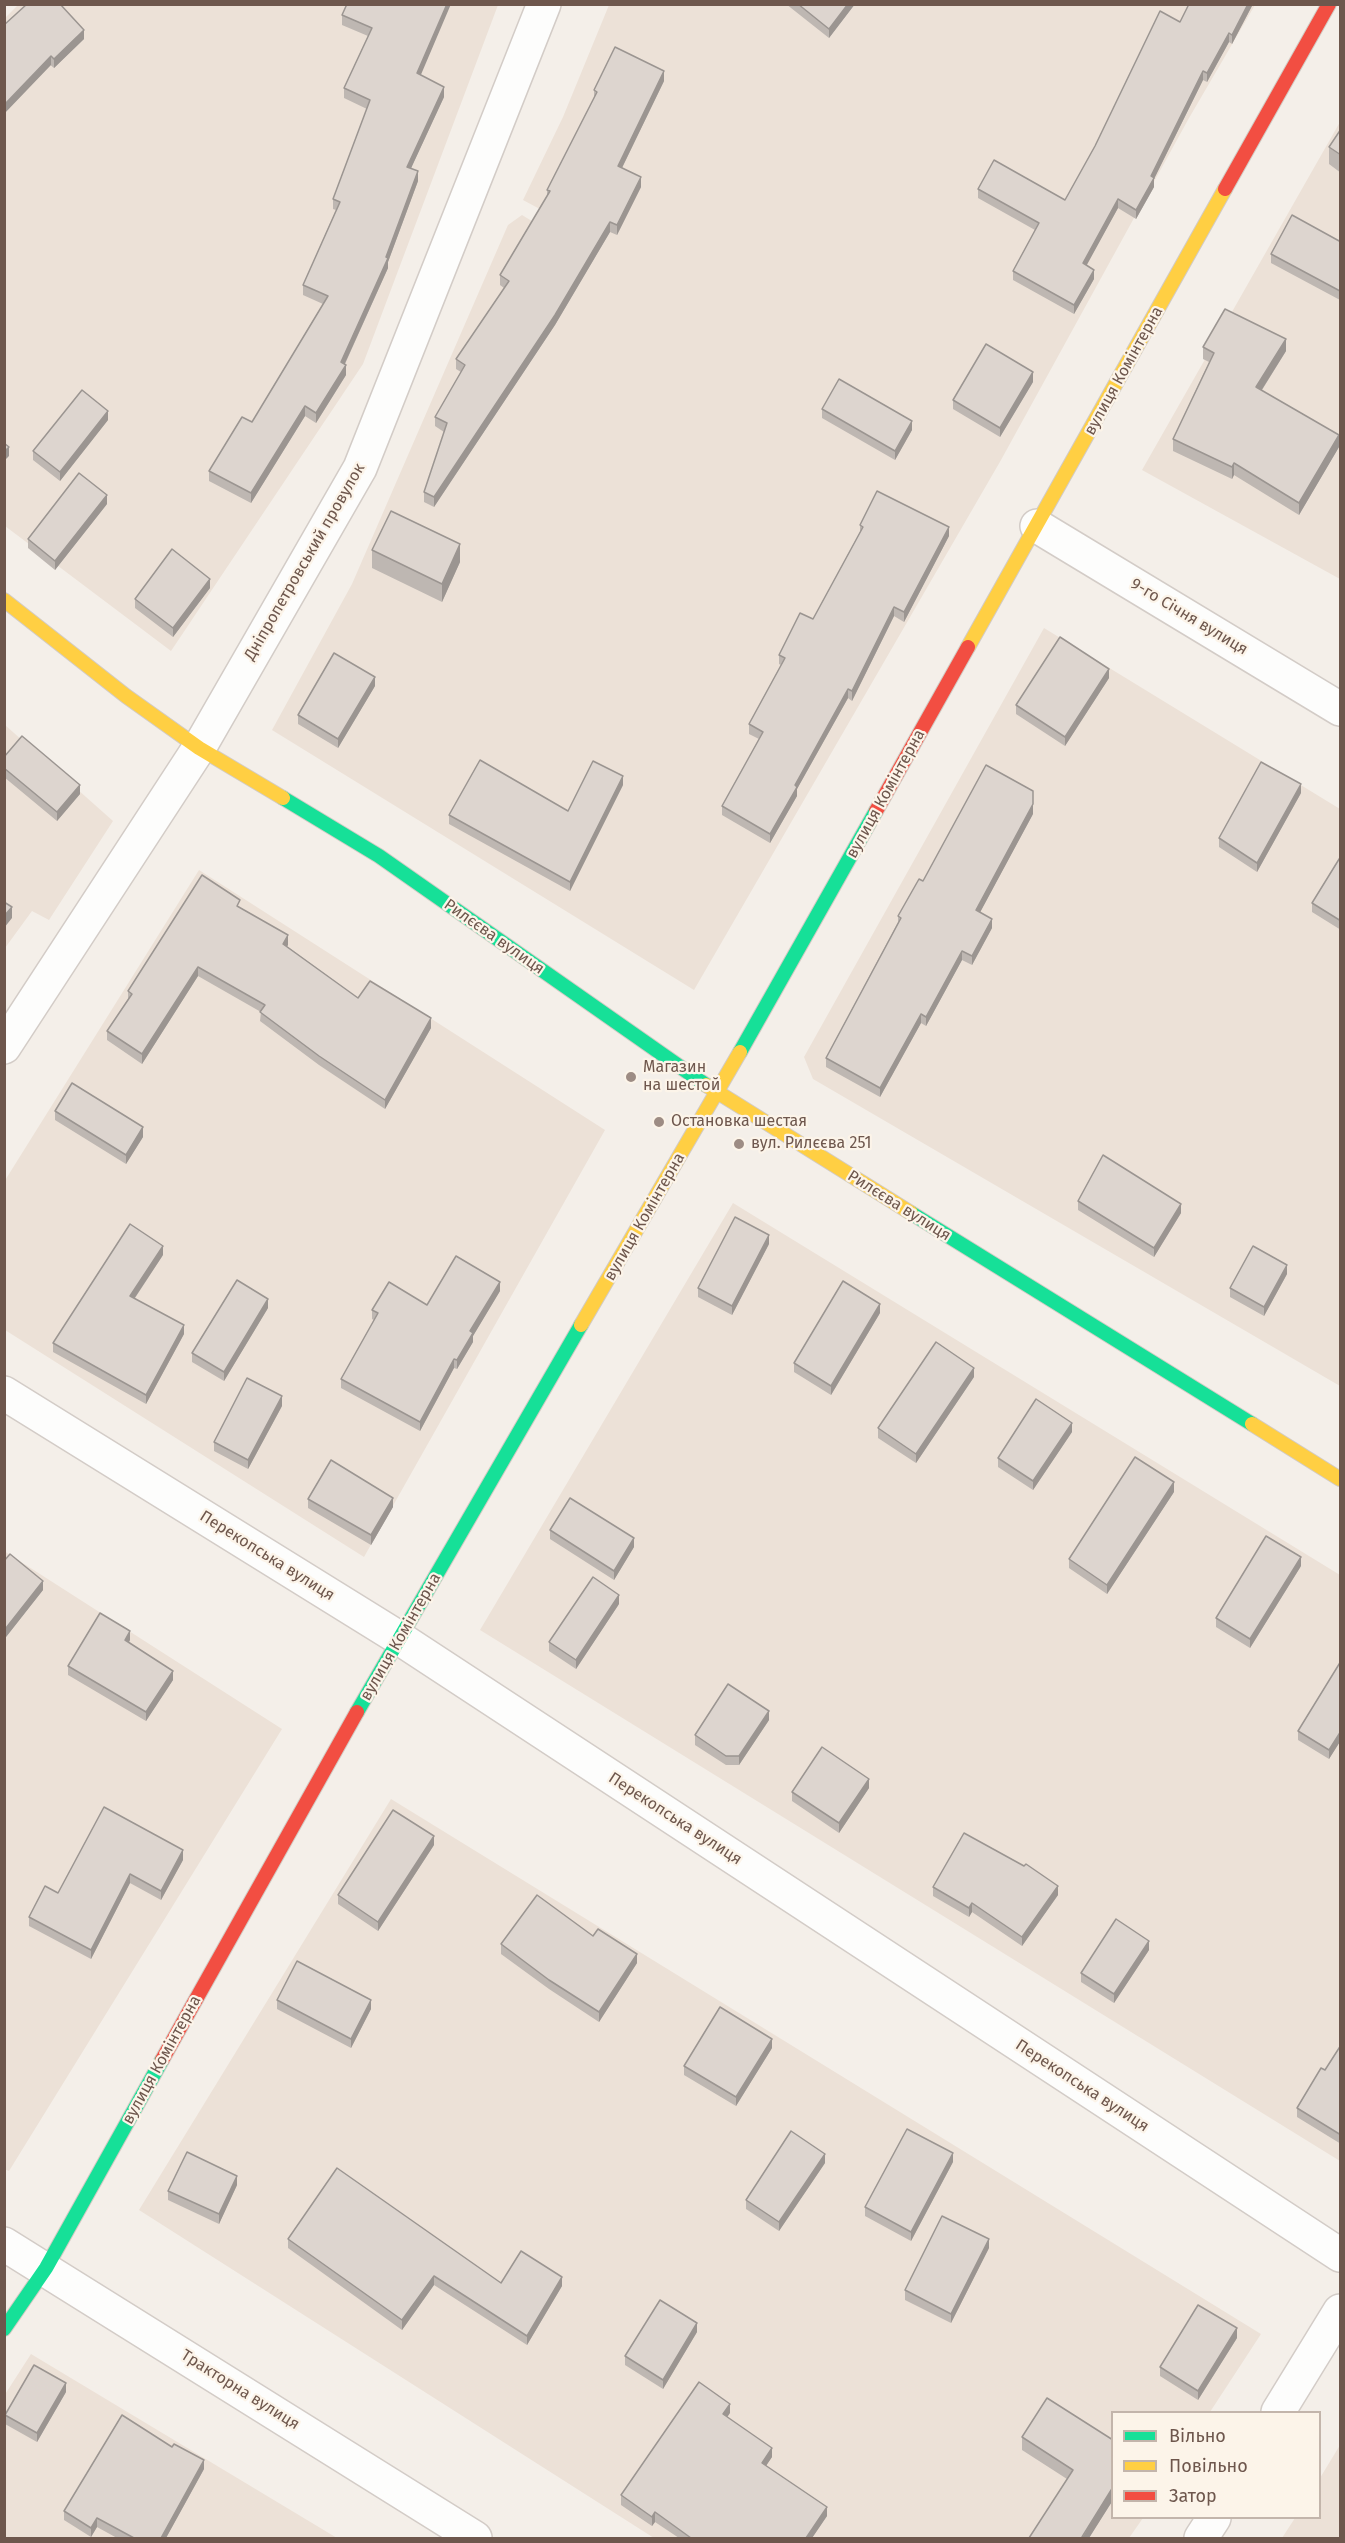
<!DOCTYPE html>
<meta charset="utf-8">
<style>
body{margin:0}
#map{position:relative;width:1345px;height:2543px;overflow:hidden;background:#f4efe9;font-family:"Fira Sans",sans-serif}
canvas{display:block}
.frame{position:absolute;inset:0;border:6px solid #6e574d;pointer-events:none}
.legend{position:absolute;left:1111px;top:2411px;width:210px;height:108px;box-sizing:border-box;background:#fcf4e9;border:2px solid #c3b5ab;margin:0;padding:8px 10px;list-style:none;font-size:18px;color:#6e574d}
.legend li{display:flex;align-items:center;gap:12px;height:30px}
.legend b{width:30px;border:2px solid #c3b5ab}
</style>
<div id="map">
<canvas width="1345" height="2543"></canvas>
<div class="frame"></div>
<ul class="legend">
<li><b style="height:8px;background:#16e098"></b>Вільно</li>
<li><b style="height:8px;background:#ffcf43"></b>Повільно</li>
<li><b style="height:8px;background:#f24e42"></b>Затор</li>
</ul>
</div>
<script>
const g = document.querySelector('canvas').getContext('2d');
g.lineJoin = 'round';
function fillPath(path, color) {
  g.fillStyle = color;
  g.fill(path, 'evenodd');
}
function strokePath(path, color, width, dash) {
  g.strokeStyle = color;
  g.lineWidth = width;
  g.lineCap = dash ? 'butt' : 'round';
  g.setLineDash(dash || []);
  g.stroke(path);
}
function label(font, color, halo, rows, align = 'center') {
  g.font = font + ' "Fira Sans",sans-serif';
  g.lineWidth = 4.5;
  g.setLineDash([]);
  g.textBaseline = 'middle';
  g.strokeStyle = halo;
  g.fillStyle = color;
  for (const [text, x, y, turn = 0] of rows) {
    g.save();
    g.translate(x, y);
    g.rotate((+turn || 0) * Math.PI / 180);
    g.textAlign = isNaN(turn) ? turn : align;
    if (halo) g.strokeText(text, 0, 0);
    g.fillText(text, 0, 0);
    g.restore();
  }
}
fillPath(new Path2D(`
 M19,4L498,5L363,364L171,651L5,526L4,19Z
 M609,5H1255L1189,118L1001,460L694,990L272,730L352,584L508,225L522,215L594,259L603,243L523,200L563,117Z
 M1340,122V579L1142,470Z
 M1044,628L1340,809V1386L813,1079L804,1057Z
 M5,725L113,821L49,920L32,911L5,948Z
 M199,870L605,1130L364,1557L5,1330L4,1182Z
 M733,1203L1340,1575V2161L480,1630Z
 M4,1551L282,1729L9,2171L4,2169Z
 M391,1799L1261,2334L1210,2412H1112V2518H1143L1129,2538H654L139,2210Z
 M31,2354L337,2538H5L4,2396Z
 M1340,2445V2538H1282L1295,2518H1320V2478Z`), '#ece1d7');
const street = new Path2D(`
 M1037,526L1340,709
 M4,1047L199,748L360,468L544,4
 M4,1393L399,1638L1340,2255
 M4,2244L475,2538
 M1278,2412L1340,2311
 M1201,2538L1214,2518`);
const fast = new Path2D(`
 M283,798L379,856L706,1085
 M740,1052L876,811
 M911,1213L1252,1424
 M357,1712L581,1325
 M4,2329L46,2268L162,2060`);
const slow = new Path2D(`
 M4,600L126,696L199,748L283,798
 M968,647L1225,189
 M706,1085L911,1213
 M581,1325L740,1052
 M1252,1424L1340,1479`);
const jam = new Path2D(`
 M1225,189L1329,4
 M876,811L968,647
 M162,2060L357,1712`);
strokePath(street, '#d3ccc7', 36);
strokePath(fast, '#d2cbc4', 16);
strokePath(slow, '#d2cbc4', 16);
strokePath(jam, '#d2cbc4', 16);
strokePath(street, '#fdfdfc', 33);
strokePath(fast, '#16e098', 14);
strokePath(slow, '#ffcf43', 14);
strokePath(jam, '#f24e42', 14);
fillPath(new Path2D(`
 M347,4L444,97L411,168L418,181L388,262V268L345,364L346,375L316,423L305,416L251,503L209,481V471L252,422L323,304L303,295V285L336,210L333,209V199L367,109L344,98V88L368,36L342,25V15Z
 M786,4H855L829,38Z
 M1253,4L1232,44L1229,42L1207,82L1203,80L1154,179V187L1136,219L1118,208L1086,265L1094,279L1074,314L1013,280V271L1035,230L978,198V189L1065,200L1180,22Z
 M4,25L84,39L54,68Z
 M664,81L622,168L641,187L617,235L610,232L555,325L434,507L424,502V492L444,432L435,426V417L461,372L456,369V359L504,288L500,285V275L547,196V190L594,98V90Z
 M1341,129V173L1329,164V147Z
 M1341,242L1340,300L1271,263V254Z
 M1203,347L1286,351L1262,390L1339,447L1299,515L1234,475L1232,479L1173,451V439L1209,362L1203,359Z
 M1033,382L1000,437L953,409V400Z
 M822,409L912,430L895,460L822,418Z
 M108,420L60,481L33,460V451Z
 M107,504L55,570L28,548V539Z
 M860,525L949,536L904,622L894,616L852,701L848,698L797,789V796L770,843L722,815V806L759,739L749,734V724L781,665L779,664V655L813,619L860,532Z
 M372,550L460,562L442,602L372,568Z
 M210,588L173,637L135,608V599Z
 M1109,678L1065,746L1016,714V705Z
 M375,686L338,748L298,724V715Z
 M4,757L80,794L57,821L4,777Z
 M623,785L570,891L449,824V815L568,811Z
 M1301,793L1257,872L1219,847V838Z
 M1033,814L980,912L992,928L972,965L962,960L926,1026L921,1023L880,1097L826,1067V1058L898,922V916L923,881Z
 M1341,856V930L1312,912V903Z
 M240,908L288,945L287,946L358,998L431,1028L385,1109L319,1065L260,1021L261,1012L198,976L142,1064L107,1040V1031L128,999V991Z
 M55,1111L143,1137L126,1164L55,1120Z
 M1078,1201L1181,1213L1154,1257L1078,1210Z
 M769,1244L732,1315L698,1297V1288Z
 M163,1255L135,1298L184,1334L146,1404L53,1352V1343Z
 M1287,1274L1264,1316L1230,1297V1288Z
 M500,1291L473,1336V1342L457,1369L454,1368L420,1431L341,1388V1379L374,1320L372,1319V1310L427,1305Z
 M268,1308L224,1381L192,1362V1353Z
 M880,1313L831,1395L794,1372V1363Z
 M974,1377L916,1463L878,1438V1428Z
 M282,1406L248,1469L214,1451V1442Z
 M1072,1432L1033,1490L998,1467V1458Z
 M1174,1492L1107,1594L1069,1568V1559Z
 M308,1499L393,1507L371,1545L308,1508Z
 M550,1530L634,1547L614,1580L550,1539Z
 M4,1561L43,1590L6,1637L4,1636Z
 M1301,1566L1250,1648L1216,1627V1618Z
 M619,1604L576,1669L549,1651V1642Z
 M130,1640L129,1642L173,1680L146,1721L68,1675V1666Z
 M1341,1661V1740L1329,1759L1298,1740V1731Z
 M769,1720L739,1765H726L695,1745V1735Z
 M869,1788L839,1833L792,1801V1792Z
 M434,1845L378,1931L338,1904V1895Z
 M183,1860L161,1900L130,1883L91,1959L29,1926V1917L58,1893Z
 M933,1887L1058,1895L1022,1946L972,1912L969,1917L933,1896Z
 M593,1936L637,1963L599,2022L549,1989L501,1954V1944Z
 M1149,1950L1114,2003L1081,1982V1973Z
 M277,2000L371,2009L351,2048L277,2009Z
 M1341,2045V2144L1297,2117V2108L1325,2070Z
 M772,2048L736,2106L684,2075V2066Z
 M953,2162L911,2241L865,2216V2207Z
 M825,2163L779,2231L746,2209V2200Z
 M237,2185L219,2224L168,2200V2191Z
 M288,2239L501,2283L562,2286L527,2345L434,2285L402,2330L288,2248Z
 M989,2248L951,2323L905,2300V2290Z
 M697,2332L663,2389L625,2365V2356Z
 M1237,2338L1198,2400L1160,2376V2367Z
 M66,2392L37,2442L5,2424V2415Z
 M730,2413L727,2417L772,2457L766,2465L827,2516L812,2538H679L655,2522L652,2526L621,2505V2495Z
 M1022,2437L1113,2440V2500L1089,2538L1067,2479L1022,2450Z
 M204,2469L166,2538H117L97,2527L91,2537L64,2520V2511Z`), '#beb7b2');
fillPath(new Path2D(`
 M447,4H451L417,84V73Z
 M848,4H855L829,38V29Z
 M1248,4H1253L1232,44V35Z
 M84,30V39L54,68V59Z
 M1229,33V42L1207,82V73Z
 M51,56V65L4,114V105Z
 M664,71V81L618,176V166Z
 M1203,71V80L1154,179V187L1136,219V210L1151,176Z
 M444,87V97L407,177V167Z
 M418,171V181L388,262V268L341,372V362L386,257Z
 M641,177V187L617,235V225Z
 M1118,199V208L1083,272V263Z
 M610,222V232L555,325L434,507V497Z
 M1094,270V279L1074,314V305Z
 M1286,339V351L1256,399V387Z
 M346,365V375L316,423V413Z
 M1033,372V382L1000,437V428Z
 M305,406V416L251,503V493Z
 M108,411V420L60,481V472Z
 M912,421V430L895,460V451Z
 M1339,435V447L1299,515V503Z
 M9,447V456L4,461V452Z
 M1234,463V475L1232,479V467Z
 M107,495V504L55,570V561Z
 M949,527V536L904,622V612Z
 M460,544V562L442,602V584Z
 M210,579V588L173,637V628Z
 M894,607V616L852,701V691Z
 M1109,669V678L1065,746V737Z
 M375,677V686L338,748V739Z
 M848,689V698L797,789V796L770,843V834L795,785Z
 M623,776V785L570,891V882Z
 M1301,784V793L1257,872V863Z
 M80,785V794L57,821V812Z
 M1033,804V814L976,920V910Z
 M12,907V918L4,928V916Z
 M992,919V928L972,965V956Z
 M288,935V945L283,953V944Z
 M962,951V960L926,1026V1017Z
 M198,967V976L142,1064V1054Z
 M921,1014V1023L880,1097V1088Z
 M431,1018V1028L385,1109V1100Z
 M143,1127V1137L126,1164V1155Z
 M1181,1204V1213L1154,1257V1248Z
 M769,1235V1244L732,1315V1306Z
 M163,1246V1255L130,1305V1296Z
 M1287,1265V1274L1264,1316V1307Z
 M500,1282V1291L473,1336V1342L457,1369V1360L470,1331Z
 M268,1299V1308L224,1381V1372Z
 M880,1304V1313L831,1395V1386Z
 M184,1325V1334L146,1404V1395Z
 M454,1359V1368L420,1431V1422Z
 M974,1368V1377L916,1463V1454Z
 M282,1396V1406L248,1469V1460Z
 M1072,1423V1432L1033,1490V1481Z
 M1174,1482V1492L1107,1594V1585Z
 M393,1498V1507L371,1545V1535Z
 M634,1538V1547L614,1580V1571Z
 M1301,1557V1566L1250,1648V1639Z
 M43,1581V1590L6,1637V1628Z
 M619,1595V1604L576,1669V1660Z
 M130,1631V1640L125,1649V1640Z
 M173,1671V1680L146,1721V1712Z
 M769,1711V1720L739,1765V1756Z
 M1341,1731V1740L1329,1759V1750Z
 M869,1779V1788L839,1833V1823Z
 M434,1836V1845L378,1931V1922Z
 M183,1850V1860L161,1900V1891Z
 M130,1874V1883L91,1959V1950Z
 M1058,1886V1895L1022,1946V1937Z
 M972,1903V1912L969,1917V1908Z
 M1149,1941V1950L1114,2003V1994Z
 M637,1954V1963L599,2022V2012Z
 M371,2000V2009L351,2048V2039Z
 M772,2039V2048L736,2106V2097Z
 M953,2153V2162L911,2241V2232Z
 M825,2154V2163L779,2231V2222Z
 M237,2176V2185L219,2224V2214Z
 M989,2239V2248L951,2323V2314Z
 M434,2276V2285L402,2330V2320Z
 M562,2277V2286L527,2345V2336Z
 M697,2323V2332L663,2389V2380Z
 M1237,2328V2338L1198,2400V2391Z
 M66,2383V2392L37,2442V2433Z
 M730,2404V2413L723,2423V2414Z
 M772,2448V2457L762,2472V2463Z
 M204,2460V2469L166,2538H161Z
 M1113,2487V2500L1089,2538H1082Z
 M827,2507V2516L812,2538H806Z
 M655,2512V2522L652,2526V2517Z
 M97,2518V2527L91,2537V2528Z`), '#9b9591');
const building = new Path2D(`
 M27,4H60L84,30L54,59L51,56L4,105V25Z
 M347,4H447L417,73L444,87L407,167L418,171L386,257L388,258L341,362L346,365L316,413L305,406L251,493L209,471L242,417L252,422L328,296L303,285L340,202L333,199L370,100L344,88L372,28L342,15Z
 M798,4H848L829,29Z
 M1189,4H1248L1232,35L1229,33L1207,73L1203,71L1151,176L1154,178L1136,210L1118,199L1083,263L1094,270L1074,305L1013,271L1039,223L978,189L994,160L1065,200L1095,146L1160,11L1180,22Z
 M615,47L664,71L618,166L641,177L617,225L610,222L555,315L434,497L424,492L447,423L435,417L465,365L456,359L509,281L500,275L550,191L547,190L597,92L594,90Z
 M1341,129V155L1329,147Z
 M1292,215L1341,242L1340,291L1271,254Z
 M1225,309L1286,339L1256,387L1339,435L1299,503L1234,463L1232,467L1173,439L1214,353L1203,347Z
 M986,344L1033,372L1000,428L953,400Z
 M839,379L912,421L895,451L822,409Z
 M82,390L108,411L60,472L33,451Z
 M4,443L9,447L4,452Z
 M79,473L107,495L55,561L28,539Z
 M877,491L949,527L904,612L894,607L852,691L848,689L795,785L797,787L770,834L722,806L763,732L749,724L785,658L779,655L800,613L813,619L863,527L860,525Z
 M391,511L460,544L442,584L372,550Z
 M172,549L210,579L173,628L135,599Z
 M1060,637L1109,669L1065,737L1016,705Z
 M334,653L375,677L338,739L298,715Z
 M22,736L80,785L57,812L4,768V757Z
 M480,760L568,811L593,761L623,776L570,882L449,815Z
 M1261,762L1301,784L1257,863L1219,838Z
 M986,765L1033,791V804L976,910L992,919L972,956L962,951L926,1017L921,1014L880,1088L826,1058L901,918L898,916L919,879L923,881Z
 M1341,856V921L1312,903Z
 M202,875L240,900L237,906L288,935L283,944L358,998L370,981L431,1018L385,1100L319,1056L260,1012L265,1005L198,967L142,1054L107,1031L132,994L128,991Z
 M4,902L12,907L4,916Z
 M72,1083L143,1127L126,1155L55,1111Z
 M1103,1155L1181,1204L1154,1248L1078,1201Z
 M735,1217L769,1235L732,1306L698,1288Z
 M130,1224L163,1246L130,1296L184,1325L146,1395L53,1343Z
 M1253,1246L1287,1265L1264,1307L1230,1288Z
 M456,1256L500,1282L470,1331L473,1333L457,1360L454,1359L420,1422L341,1379L378,1313L372,1310L389,1282L427,1305Z
 M237,1280L268,1299L224,1372L192,1353Z
 M843,1281L880,1304L831,1386L794,1363Z
 M936,1342L974,1368L916,1454L878,1428Z
 M247,1378L282,1396L248,1460L214,1442Z
 M1036,1399L1072,1423L1033,1481L998,1458Z
 M1135,1457L1174,1482L1107,1585L1069,1559Z
 M331,1460L393,1498L371,1535L308,1499Z
 M570,1498L634,1538L614,1571L550,1530Z
 M1266,1536L1301,1557L1250,1639L1216,1618Z
 M10,1554L43,1581L6,1628L4,1627V1561Z
 M593,1577L619,1595L576,1660L549,1642Z
 M100,1613L130,1631L125,1640L173,1671L146,1712L68,1666Z
 M1341,1661V1731L1329,1750L1298,1731Z
 M728,1684L769,1711L739,1756H726L695,1735Z
 M822,1747L869,1779L839,1823L792,1792Z
 M104,1807L183,1850L161,1891L130,1874L91,1950L29,1917L45,1886L58,1893Z
 M393,1810L434,1836L378,1922L338,1895Z
 M964,1833L1024,1866L1026,1864L1058,1886L1022,1937L972,1903L969,1908L933,1887Z
 M537,1895L593,1936L598,1929L637,1954L599,2012L549,1980L501,1944Z
 M1116,1919L1149,1941L1114,1994L1081,1973Z
 M297,1961L371,2000L351,2039L277,2000Z
 M720,2007L772,2039L736,2097L684,2066Z
 M1341,2045V2135L1297,2108L1321,2068L1325,2070Z
 M907,2129L953,2153L911,2232L865,2207Z
 M791,2131L825,2154L779,2222L746,2200Z
 M187,2152L237,2176L219,2214L168,2191Z
 M337,2168L501,2283L521,2251L562,2277L527,2336L434,2276L402,2320L288,2239Z
 M942,2216L989,2239L951,2314L905,2290Z
 M660,2300L697,2323L663,2380L625,2356Z
 M1198,2305L1237,2328L1198,2391L1160,2367Z
 M34,2365L66,2383L37,2433L5,2415Z
 M699,2382L730,2404L723,2414L772,2448L762,2463L827,2507L806,2538H691L655,2512L652,2517L621,2495Z
 M1047,2398L1113,2440V2487L1082,2537L1084,2538H1029L1073,2470L1022,2437Z
 M122,2415L172,2447L174,2444L204,2460L161,2538H134L97,2518L91,2528L64,2511Z`);
fillPath(building, '#ddd5cf');
strokePath(building, '#9b9591', 1.5);
for (const [x, y, r, color] of [
 [631,1077,6,"#9d8c84"],
 [659,1122,6,"#9d8c84"],
 [739,1144,6,"#9d8c84"]
]) {
  const dot = new Path2D();
  dot.arc(x, y, r, 0, 2 * Math.PI);
  g.fillStyle = color;
  g.fill(dot);
  strokePath(dot, '#fcf4e9', 2);
}
label('16px', '#6e574d', '#fcf4e9', [
 ["вулиця Комінтерна",1124,371,-61],
 ["Дніпропетровський провулок",305,562,-60],
 ["9-го Січня вулиця",1189,617,31],
 ["вулиця Комінтерна",886,794,-61],
 ["Рилєєва вулиця",494,937,35],
 ["Рилєєва вулиця",899,1206,32],
 ["вулиця Комінтерна",645,1217,-60],
 ["Перекопська вулиця",267,1556,32],
 ["вулиця Комінтерна",401,1637,-60],
 ["Перекопська вулиця",675,1819,33],
 ["вулиця Комінтерна",162,2060,-61],
 ["Перекопська вулиця",1082,2086,33],
 ["Тракторна вулиця",240,2390,32]
]);
label('16px', '#6e574d', '#fcf4e9', [
 ["Магазин",643,1068],
 ["на шестой",643,1086],
 ["Остановка шестая",671,1122],
 ["вул. Рилєєва 251",751,1144]
], 'left');
</script>
